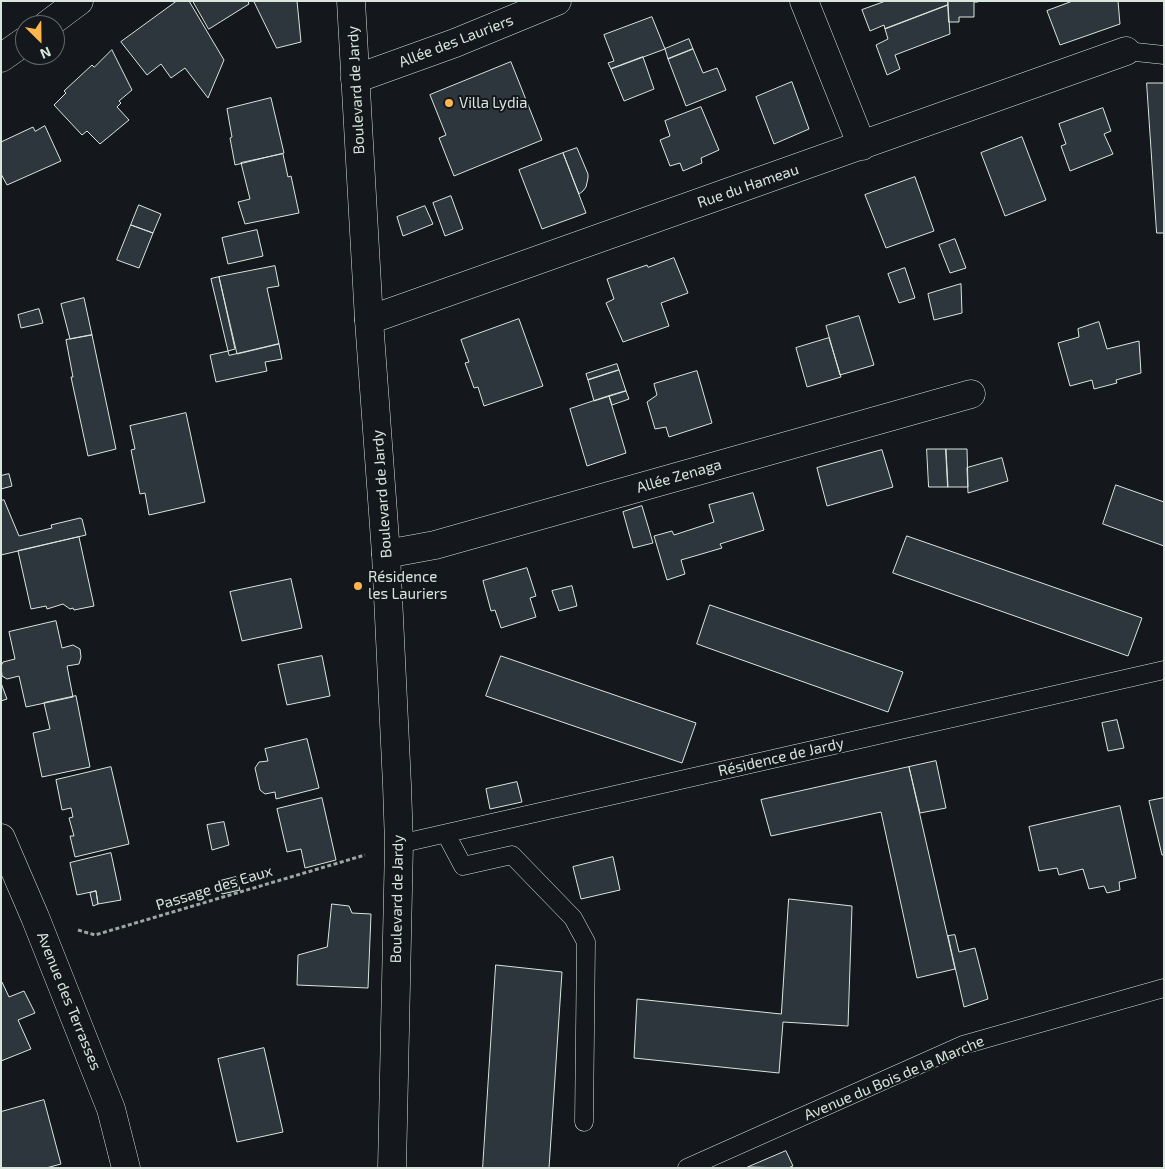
<!DOCTYPE html>
<meta charset="utf-8">
<style>
body{margin:0}
#map{position:relative;width:1165px;height:1169px;overflow:hidden;background:#14181c;font-family:"Exo 2",sans-serif}
canvas{display:block}
.frame{position:absolute;inset:0;border:2px solid #d8e6dc;pointer-events:none}
.north{position:absolute;left:15px;top:15px;width:50px;height:50px;box-sizing:border-box;background:#14181c;border:1px solid #626a69;border-radius:50%;rotate:157deg;font-size:14px;font-weight:700;line-height:20px;text-align:center;color:#d8e6dc}
.north::after{content:'';display:block;margin:auto;width:18px;height:22px;background:#ffb74d;clip-path:polygon(50% 0,100% 100%,50% 72%,0 100%)}
</style>
<div id="map">
<canvas width="1165" height="1169"></canvas>
<div class="frame"></div>
<div class="north">N</div>
</div>
<script>
const g = document.querySelector('canvas').getContext('2d');
g.lineJoin = 'round';
function fillPath(path, color) {
  g.fillStyle = color;
  g.fill(path, 'evenodd');
}
function strokePath(path, color, width, dash) {
  g.strokeStyle = color;
  g.lineWidth = width;
  g.lineCap = dash ? 'butt' : 'round';
  g.setLineDash(dash || []);
  g.stroke(path);
}
function label(font, color, halo, rows, align = 'center') {
  g.font = font + ' "Exo 2",sans-serif';
  g.lineWidth = 4;
  g.setLineDash([]);
  g.textBaseline = 'middle';
  g.strokeStyle = halo;
  g.fillStyle = color;
  for (const [text, x, y, turn = 0] of rows) {
    g.save();
    g.translate(x, y);
    g.rotate((+turn || 0) * Math.PI / 180);
    g.textAlign = isNaN(turn) ? turn : align;
    if (halo) g.strokeText(text, 0, 0);
    g.fillText(text, 0, 0);
    g.restore();
  }
}
const building = new Path2D(`
 M177,1H189L224,60L208,98L185,68L171,78L161,64L147,75L121,42Z
 M193,1H248L249,4L209,29Z
 M254,1H297L301,42L277,48Z
 M886,1H948V5L885,29L884,25L870,31L862,10Z
 M948,1H978V2H974V17H959V22H949Z
 M1073,1H1118L1120,24L1060,45L1047,11Z
 M948,5L950,34L895,55L900,69L887,75L876,45L888,39L885,29Z
 M652,17L665,49L611,69L608,63L614,61L604,35Z
 M689,39L693,49L668,59L665,49Z
 M693,49L703,73L717,68L726,90L686,106L668,59Z
 M112,50L132,90L119,101L121,103L117,107L129,120L100,144L87,131L82,135L54,105L66,93L64,91L92,65L94,67Z
 M643,57L654,89L624,101L611,69Z
 M511,62L542,140L454,176L439,138L446,135L430,95Z
 M792,82L809,129L774,144L756,97Z
 M1147,83H1164V233H1157Z
 M271,98L284,153L235,165L230,138L232,137L227,109Z
 M701,107L719,150L701,158L702,163L683,171L680,163L670,166L660,140L670,136L665,121Z
 M1103,108L1111,131L1104,134L1113,154L1070,171L1061,146L1066,144L1059,124Z
 M45,126L61,161L7,185L1,174V142L33,127L35,131Z
 M1022,137L1046,200L1005,216L981,153Z
 M577,148L588,174V178L586,187L583,191L579,194L563,153Z
 M563,153L586,213L542,229L519,170Z
 M283,154L288,177L291,176L299,213L245,224L238,202L250,199L241,163Z
 M915,177L934,231L886,248L865,195Z
 M451,196L463,229L445,236L433,203Z
 M139,205L161,214L153,233L131,225Z
 M425,206L433,224L403,236L397,217Z
 M131,225L153,233L139,268L117,260Z
 M257,230L263,256L228,264L222,238Z
 M955,239L966,268L950,273L939,245Z
 M674,258L688,293L661,303L669,326L623,342L606,303L614,299L607,279L647,265L648,267Z
 M275,266L279,286L267,288L279,344L237,354L219,277Z
 M905,268L915,298L899,303L888,274Z
 M219,277L235,349L228,351L211,279Z
 M961,284L962,313L934,320L928,294Z
 M84,298L92,335L70,339L61,304Z
 M39,309L43,323L21,328L18,315Z
 M859,316L874,365L840,375L826,326Z
 M519,319L543,386L484,406L478,387L474,388L465,363L469,362L461,340Z
 M1099,322L1107,349L1139,341L1141,373L1116,380L1117,383L1094,389L1092,380L1070,386L1058,343L1079,337L1078,329Z
 M92,335L116,449L88,456L71,377H73L66,340Z
 M829,338L841,377L807,387L796,348Z
 M279,344L282,359L265,362L267,371L216,382L210,355L228,351L229,355Z
 M617,364L619,370L588,380L586,374Z
 M619,370L626,391L594,401L588,380Z
 M697,371L712,423L669,437L666,427L655,429L647,402L657,395L654,384Z
 M626,391L629,399L612,405L609,396Z
 M609,396L626,453L587,466L570,409Z
 M186,413L205,502L149,515L145,493L140,494L131,450L135,449L130,426Z
 M927,449H946L948,487H929Z
 M946,449H967L968,487H948Z
 M882,450L893,487L827,506L817,468Z
 M1002,458L1008,481L968,493L967,468Z
 M9,474L12,486L1,489V476Z
 M1116,485L1164,502V546L1103,524Z
 M753,493L764,530L720,544L722,548L681,560L685,574L667,580L654,536L672,531L674,535L714,522L709,505Z
 M4,500L19,536L52,528L51,525L80,518L82,519L86,535L1,555V501Z
 M642,506L653,543L633,548L623,512Z
 M907,536L1142,618L1128,656L893,573Z
 M79,537L94,606L74,610L73,608L70,609L63,604L47,609L46,606L31,609L18,551Z
 M527,568L536,596L530,598L536,617L501,628L495,610L491,611L483,581Z
 M291,579L302,628L242,641L230,592Z
 M572,586L577,606L559,611L552,591Z
 M710,605L903,672L888,712L697,644Z
 M56,621L62,648L73,645L80,649L81,657L79,664L67,666L73,697L26,707L19,676L7,679L2,676L1,666L3,662L15,659L9,632Z
 M322,656L330,696L287,705L278,665Z
 M501,656L696,723L682,763L486,696Z
 M1,683L7,699L1,701Z
 M76,696L90,767L42,777L33,733L50,729L44,703Z
 M1117,720L1124,748L1108,751L1102,723Z
 M307,739L319,788L276,799L275,792L265,794L260,790L255,768L259,762L268,761L265,749Z
 M936,761L946,808L920,813L909,767Z
 M111,767L129,844L75,857L70,836H74L69,818L73,817L71,808L62,810L56,780Z
 M909,767L955,969L917,978L881,812L771,836L761,800Z
 M517,782L522,802L490,809L486,789Z
 M322,798L336,860L305,868L301,849L287,852L277,809Z
 M1164,798V855H1162L1149,801Z
 M1120,806L1136,878L1119,882L1120,890L1107,893L1104,886L1089,889L1083,869L1059,875L1057,868L1039,871L1029,827Z
 M224,822L229,845L212,850L207,825Z
 M111,853L121,900L98,904L96,891L77,895L70,863Z
 M613,857L620,890L581,899L573,867Z
 M236,877L240,890L222,894L220,881Z
 M96,891L98,904L93,906L90,893Z
 M789,899L852,906L848,1026L783,1022L779,1073L634,1058L637,999L781,1014Z
 M332,904L349,906L352,913L371,914L368,988L297,985L298,955L327,947Z
 M955,935L959,952L975,948L988,999L964,1007L948,936Z
 M496,965L562,972L549,1168H483Z
 M1,982H2L9,997L24,991L35,1013L18,1020L31,1049L1,1061Z
 M264,1048L283,1132L237,1142L218,1059Z
 M44,1100L61,1164L46,1168H1V1112Z
 M786,1151L793,1166L788,1168L748,1167Z`);
fillPath(building, '#2c363c');
strokePath(building, '#d8e6dc', 1);
const service = new Path2D(`
 M1126,51L1164,55
 M446,834L463,866L512,855L573,918L586,942L584,1122
 M399,844L1164,670
 M687,1168L963,1045L1164,988`);
const minor = new Path2D(`
 M804,1L862,146
 M47,25L79,1
 M1,58L25,41
 M355,79L455,43L557,1
 M369,320L1126,51
 M386,554L435,545L971,394
 M1,838L35,917L111,1109L126,1168`);
const secondary = new Path2D(`
 M351,1L369,320L386,554L397,785L399,844L392,1168`);
strokePath(service, '#d8e6dc', 19);
strokePath(minor, '#d8e6dc', 29);
strokePath(secondary, '#d8e6dc', 29);
strokePath(new Path2D(`
 M78,930L95,935L365,855`), '#9da8a2', 3, [4, 2.5]);
strokePath(service, '#14181c', 18);
strokePath(minor, '#14181c', 28);
strokePath(secondary, '#14181c', 28);
for (const [x, y, r, color] of [
 [449,103,5,"#ffb74d"],
 [358,586,5,"#ffb74d"]
]) {
  const dot = new Path2D();
  dot.arc(x, y, r, 0, 2 * Math.PI);
  g.fillStyle = color;
  g.fill(dot);
  strokePath(dot, '#14181c', 2);
}
label('15px', '#d8e6dc', '#14181c', [
 ["Allée des Lauriers",456,41,-21],
 ["Boulevard de Jardy",356,90,-93],
 ["Rue du Hameau",748,186,-19],
 ["Allée Zenaga",679,476,-16],
 ["Boulevard de Jardy",382,494,-94],
 ["Résidence de Jardy",781,757,-13],
 ["Passage des Eaux",214,888,-17],
 ["Boulevard de Jardy",397,899,-89],
 ["Avenue des Terrasses",69,1001,68],
 ["Avenue du Bois de la Marche",894,1078,-23]
]);
label('15px', '#d8e6dc', '#14181c', [
 ["Villa Lydia",459,103],
 ["Résidence",368,577],
 ["les Lauriers",368,594]
], 'left');
</script>
